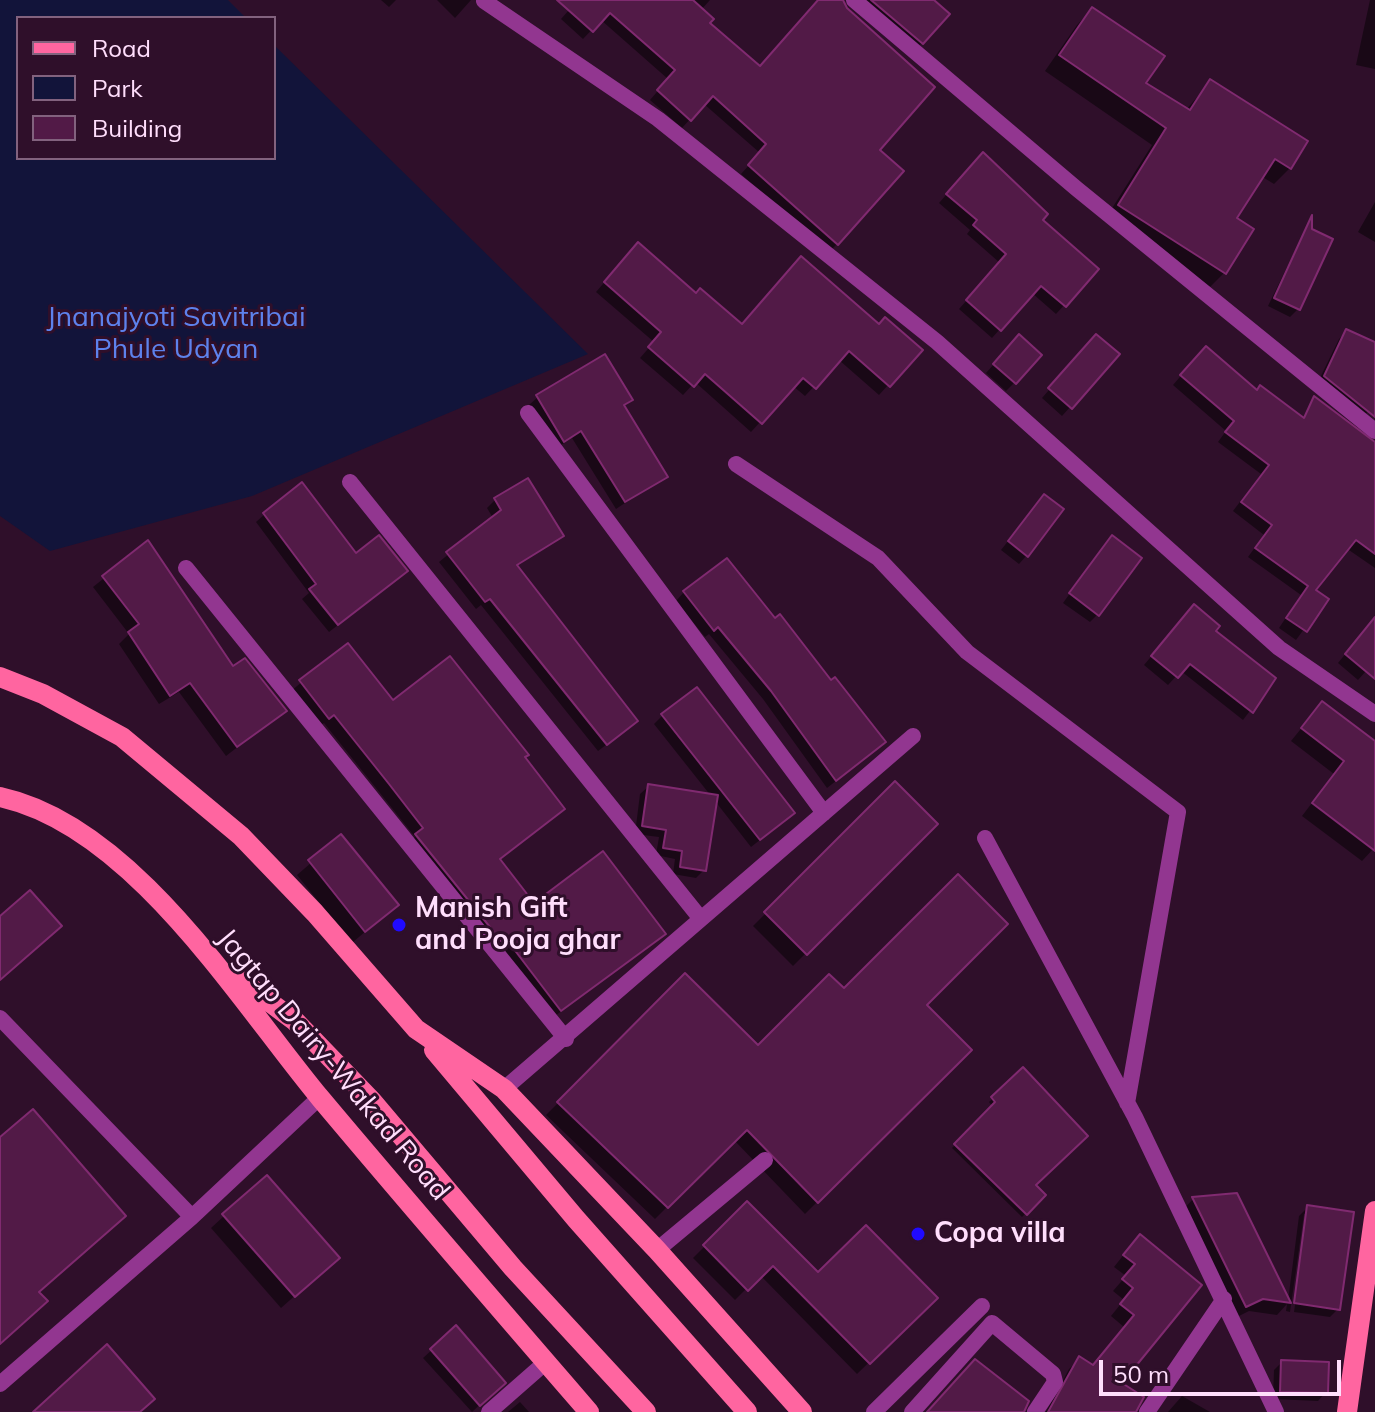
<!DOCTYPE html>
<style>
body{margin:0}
#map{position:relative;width:1375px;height:1412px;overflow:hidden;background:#2f0f2a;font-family:Mulish,sans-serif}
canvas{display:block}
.legend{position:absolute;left:16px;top:16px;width:260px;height:144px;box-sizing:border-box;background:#2f0f2a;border:2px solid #82627e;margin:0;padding:10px 14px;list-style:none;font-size:24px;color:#ffdefc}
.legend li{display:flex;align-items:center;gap:16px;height:40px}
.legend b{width:40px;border:2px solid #82627e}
.scale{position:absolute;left:1099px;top:1360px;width:242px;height:36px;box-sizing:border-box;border:4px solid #ffdefc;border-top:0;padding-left:10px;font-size:24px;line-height:28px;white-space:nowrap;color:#ffdefc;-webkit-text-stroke:6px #2f0f2a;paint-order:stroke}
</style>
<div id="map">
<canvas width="1375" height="1412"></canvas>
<ul class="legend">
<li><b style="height:10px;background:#ff65a0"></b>Road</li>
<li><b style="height:22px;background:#12143a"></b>Park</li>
<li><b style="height:22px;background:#521a47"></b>Building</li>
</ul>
<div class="scale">50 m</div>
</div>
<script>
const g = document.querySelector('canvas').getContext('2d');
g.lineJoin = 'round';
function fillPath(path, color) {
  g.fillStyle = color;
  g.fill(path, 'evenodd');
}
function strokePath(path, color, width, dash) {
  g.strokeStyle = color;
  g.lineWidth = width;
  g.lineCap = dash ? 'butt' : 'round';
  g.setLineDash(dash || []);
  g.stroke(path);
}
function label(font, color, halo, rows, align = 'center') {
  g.font = font + ' Mulish,sans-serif';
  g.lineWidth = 6;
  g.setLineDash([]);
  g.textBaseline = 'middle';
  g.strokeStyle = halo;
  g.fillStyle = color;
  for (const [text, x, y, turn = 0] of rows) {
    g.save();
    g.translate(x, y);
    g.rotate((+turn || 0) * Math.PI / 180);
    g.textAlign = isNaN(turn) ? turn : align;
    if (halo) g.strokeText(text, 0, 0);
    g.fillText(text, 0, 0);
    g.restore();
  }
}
fillPath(new Path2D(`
 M0,0H228L246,18H18V158H274V45L588,354L252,496L50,551L0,516Z`), '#12143a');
fillPath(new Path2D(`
 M381,0H396L389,7Z
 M437,0H471L455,18Z
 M558,0H710L701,10L708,23L760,68L878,151L837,244L829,252L741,174L760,153L704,104L682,128L650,100L668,79L601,20L583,39L561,19L569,10Z
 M850,0H931L922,43L913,51Z
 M1370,0H1375V69L1356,65Z
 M1092,9L1144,83L1186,110L1210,82L1290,168L1274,184L1261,176L1234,218L1225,272L1209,288L1104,221L1152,145L1045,71L1077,25Z
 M974,163L1096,270L1056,314L1032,293L992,338L959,309L1000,263L967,234L970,230L939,203Z
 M1375,202V242L1358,232Z
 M1310,220L1299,308L1290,317L1268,306Z
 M629,254L741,326H878L920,350L879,395L839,360L805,396L793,386L751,432L695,382L683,395L640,358L654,342L596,292Z
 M1347,331L1375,344V403L1365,415L1317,384L1339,339Z
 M1011,345L1014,383L1006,391L986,373Z
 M1088,345L1117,355L1062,416L1042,398Z
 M1197,357L1303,419L1307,415L1375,467V568L1346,548L1313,591L1326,599L1296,640L1279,628L1301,595L1248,557L1264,535L1233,511L1261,474L1218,442L1226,431L1173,385Z
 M538,397L630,400L623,407L665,476L616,509L572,438L556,448L529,405Z
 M1044,496L1027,555L1019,564L1001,550Z
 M495,500L561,536L516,567L627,729L598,751L481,605L476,609L439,562L493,518L487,508Z
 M265,514L355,556L397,579L329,632L302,599L309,593L256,522Z
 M148,543L233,669L284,711L226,756L179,692L159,704L119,644L129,634L93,587Z
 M1104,546L1098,614L1090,622L1063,603Z
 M684,592L774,621L875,750L827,788L763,699L709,634L705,637L676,601Z
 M1186,615L1214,632L1274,679L1243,720L1181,671L1168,685L1144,665Z
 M1375,618V661L1358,680L1338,663Z
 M347,645L392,703L533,906L664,934L551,1019L407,844L415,837L380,793L324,723L319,726L291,691Z
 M1322,703L1375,740V847L1362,861L1302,816L1334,774L1291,741Z
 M662,716L784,821L751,847L715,801L704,870L696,878L673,874L675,859L656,855L659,837L635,834L640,794L649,786L711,796L654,724Z
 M895,784L935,824L793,966L753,926Z
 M341,837L396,905L352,943L297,875Z
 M685,976L758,1048L924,1005L969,1050L805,1214L734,1140L655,1219L546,1115Z
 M1023,1070L1033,1185L1044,1195L1022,1217L952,1148L993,1107L989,1102Z
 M1193,1199L1288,1301L1299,1216L1308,1207L1338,1309L1330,1317L1294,1312L1308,1214H1304L1290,1312L1286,1311L1287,1304L1277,1315L1249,1311L1233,1319L1181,1212Z
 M747,1204L818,1275L935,1298L857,1374L760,1275L735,1300L693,1258Z
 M224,1216L324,1270L281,1308L211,1228Z
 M1129,1248L1199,1285L1119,1384L1134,1412H1046L1069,1369L1080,1359L1092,1366L1124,1327L1111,1316L1124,1300L1113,1291L1126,1276L1114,1267Z
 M456,1328L503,1383L472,1412L423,1358Z
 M1282,1362L1326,1392L1318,1401L1273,1399L1274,1370Z
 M1182,1396L1210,1412H1168Z
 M520,1402L529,1412H508Z`), '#0007');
const building = new Path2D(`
 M557,0H693L714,19L710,23L760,66L818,0H843L847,8L935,87L880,150L904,171L838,245L748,165L766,144L713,96L691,121L657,90L675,70L610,13L593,32Z
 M871,0H934L950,14L923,44Z
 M1092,7L1165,56L1146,83L1190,110L1210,79L1308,141L1291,169L1275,159L1237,218L1254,229L1226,274L1118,205L1166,128L1059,55Z
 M983,152L1048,214L1043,220L1099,269L1066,307L1041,286L1001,331L966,300L1006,254L973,225L977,220L946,194Z
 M1312,215V229L1333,239L1300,310L1274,298Z
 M638,242L696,293L700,288L742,324L801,256L879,324L885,317L923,350L890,387L849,351L816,389L803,378L762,424L705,374L694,387L648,347L661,332L604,282Z
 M1346,329L1375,342V417L1324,376Z
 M1019,334L1042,355L1016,384L993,364Z
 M1096,334L1120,354L1072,409L1048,388Z
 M1206,346L1257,390L1260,385L1304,418L1314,396L1375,442V554L1356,540L1316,590L1329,599L1307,632L1286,618L1308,586L1255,548L1272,525L1241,502L1269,465L1225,432L1234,421L1180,375Z
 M605,354L633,400L624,405L668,477L625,502L581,431L564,442L536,395Z
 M528,478L564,536L517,565L638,721L607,745L490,599L485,602L446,552L501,510L494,498Z
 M302,482L356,553L379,535L408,571L338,625L309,589L316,584L263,513Z
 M1044,494L1064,509L1028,557L1008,541Z
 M1112,535L1142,558L1099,616L1069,593Z
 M148,540L233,666L245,658L287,711L237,747L190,683L170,696L128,632L139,624L102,576Z
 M727,558L775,618L780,614L831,680L835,677L886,742L836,781L771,691L718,627L714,631L683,591Z
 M1194,604L1220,626L1216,631L1276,678L1253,713L1190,664L1178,678L1151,656Z
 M1375,617V679L1345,654Z
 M348,643L393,700L450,656L529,755L525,757L565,809L500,859L534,903L603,851L666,934L561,1011L510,944L506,947L415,834L423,828L389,784L334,715L329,719L299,680Z
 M697,687L795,813L760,840L661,714Z
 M1322,701L1375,741V851L1312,803L1344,761L1301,728Z
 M895,781L938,824L807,955L764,912Z
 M648,784L718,795L706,871L680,867L682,851L663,848L666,830L642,826Z
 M341,834L399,905L365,932L308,860Z
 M958,874L1008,924L927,1005L972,1050L818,1203L747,1130L668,1208L557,1102L685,973L758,1045L829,974L844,988Z
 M30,890L62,926L0,980V916Z
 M1023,1067L1088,1136L1036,1185L1046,1195L1027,1215L954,1144L995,1102L991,1097Z
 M33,1109L126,1216L39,1292L48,1301L0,1344V1137Z
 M267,1175L340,1258L295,1297L222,1214Z
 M1237,1193L1291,1303L1263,1299L1246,1307L1192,1197Z
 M747,1201L818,1272L866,1225L938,1298L870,1364L773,1266L748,1291L703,1245Z
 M1307,1205L1354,1212L1340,1310L1294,1303Z
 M1140,1234L1202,1285L1122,1383L1144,1397L1136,1412H1048L1079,1356L1093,1365L1134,1315L1120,1304L1133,1288L1122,1279L1135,1264L1123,1255Z
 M456,1325L506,1383L480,1406L430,1349Z
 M107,1344L155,1399L140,1412H33Z
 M975,1359L1029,1401L1024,1412H927Z
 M1281,1360L1329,1362L1328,1393L1280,1392Z`);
fillPath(building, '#521a47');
strokePath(building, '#802a70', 2);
strokePath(new Path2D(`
 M854,0L1077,189L1375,431
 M484,1L658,119L937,342L1279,648L1375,714
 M528,413L824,813
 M736,464L878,558L967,652L1178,812L1127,1103
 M350,482L701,919
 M186,568L566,1039
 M985,838L1135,1117L1276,1412
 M0,1018L192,1217
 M504,1089L913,736
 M657,1250L765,1160
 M0,1384L192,1217L320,1097
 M489,1412L546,1362
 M874,1412L982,1306
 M912,1412L992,1323L1053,1374L1055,1382L1035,1412
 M1147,1412L1224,1299`), '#923690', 16);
strokePath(new Path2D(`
 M0,677L43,694L122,737L241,836L315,913L416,1029L504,1089L657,1250L802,1412
 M0,797C133,826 238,999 321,1099C409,1204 499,1308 589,1412
 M232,974L295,1021L372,1101L513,1268L646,1412
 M434,1050L576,1219L747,1412
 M1347,1412L1375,1211`), '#ff65a0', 20);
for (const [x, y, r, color] of [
 [399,925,8,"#200aff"],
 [918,1234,8,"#200aff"]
]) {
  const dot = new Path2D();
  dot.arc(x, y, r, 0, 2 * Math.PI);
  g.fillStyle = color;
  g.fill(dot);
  strokePath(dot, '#2f0f2a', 3);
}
label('28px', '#5d82ec', '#2f0f2a', [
 ["Jnanajyoti Savitribai",176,318],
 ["Phule Udyan",176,350]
]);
label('bold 28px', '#ffdefc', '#2f0f2a', [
 ["Manish Gift",415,909],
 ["and Pooja ghar",415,941],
 ["Copa villa",934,1234]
], 'left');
label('28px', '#ffdefc', '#2f0f2a', [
 ["Jagtap Dairy-Wakad Road",333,1065,50]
]);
</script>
